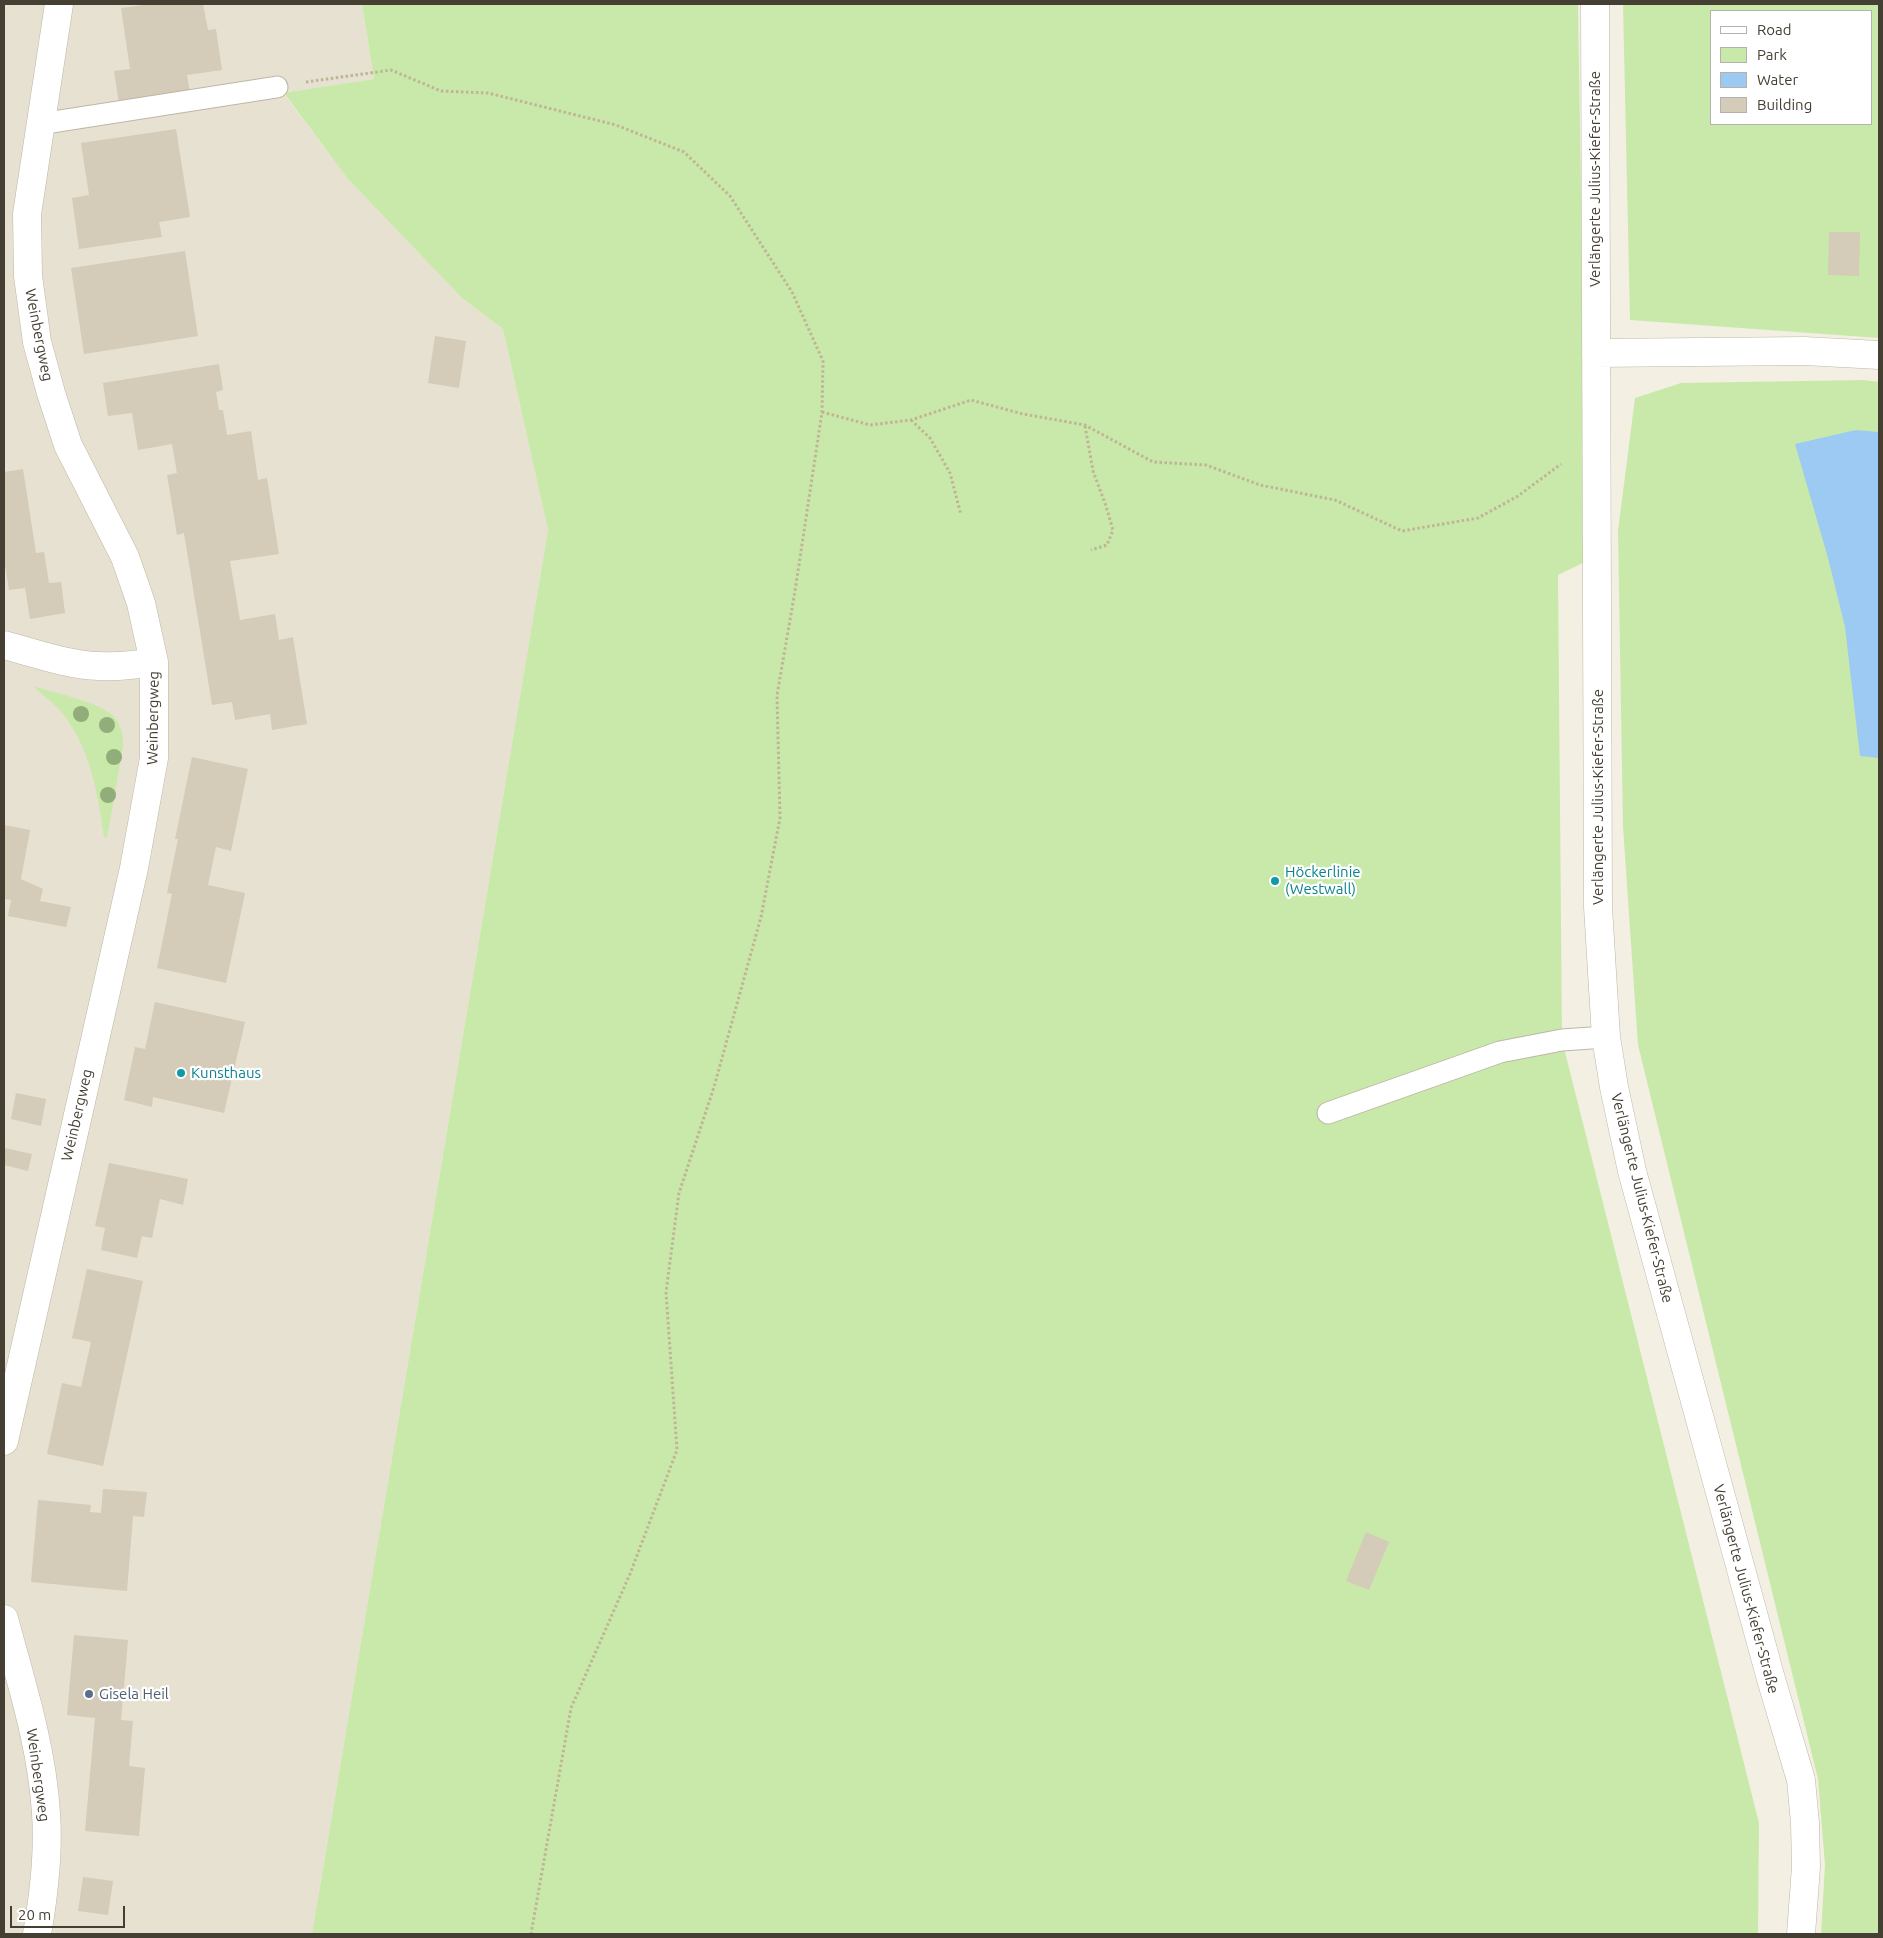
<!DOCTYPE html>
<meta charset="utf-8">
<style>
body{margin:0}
#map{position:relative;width:1883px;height:1938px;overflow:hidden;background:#f3efe3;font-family:Ubuntu,sans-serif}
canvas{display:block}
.frame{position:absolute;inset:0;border:5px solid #453f33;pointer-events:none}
.legend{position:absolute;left:1710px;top:10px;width:162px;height:115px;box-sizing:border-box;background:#fff;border:1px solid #b5b2ad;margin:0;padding:6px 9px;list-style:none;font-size:15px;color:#453f33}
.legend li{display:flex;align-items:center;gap:10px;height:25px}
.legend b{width:25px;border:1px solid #b5b2ad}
.scale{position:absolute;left:10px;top:1906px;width:115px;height:22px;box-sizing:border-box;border:2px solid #453f33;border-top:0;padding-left:6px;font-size:15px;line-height:18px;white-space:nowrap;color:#453f33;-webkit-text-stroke:4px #fff;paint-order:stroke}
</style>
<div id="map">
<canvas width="1883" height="1938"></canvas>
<div class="frame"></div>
<ul class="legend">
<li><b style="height:6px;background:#fff"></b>Road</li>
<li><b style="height:14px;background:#c9e9aa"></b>Park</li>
<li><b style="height:14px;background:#9ccaf3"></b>Water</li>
<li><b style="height:14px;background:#d4cbb8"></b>Building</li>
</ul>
<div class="scale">20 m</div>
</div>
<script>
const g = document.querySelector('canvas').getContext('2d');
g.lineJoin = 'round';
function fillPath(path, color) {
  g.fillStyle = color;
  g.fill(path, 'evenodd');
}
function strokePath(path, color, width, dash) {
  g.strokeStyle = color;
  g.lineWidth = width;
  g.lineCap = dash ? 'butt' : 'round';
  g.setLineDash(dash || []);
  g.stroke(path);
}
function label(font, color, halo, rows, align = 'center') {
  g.font = font + ' Ubuntu,sans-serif';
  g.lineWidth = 4.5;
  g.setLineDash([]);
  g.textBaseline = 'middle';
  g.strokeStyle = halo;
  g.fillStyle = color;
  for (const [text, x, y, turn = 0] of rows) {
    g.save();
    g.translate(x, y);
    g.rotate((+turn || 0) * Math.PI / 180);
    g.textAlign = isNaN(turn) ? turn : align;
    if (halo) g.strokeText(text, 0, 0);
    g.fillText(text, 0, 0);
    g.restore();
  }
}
fillPath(new Path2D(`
 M4,4H362L374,79L284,94L347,178L462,298L503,329L548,530L312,1934H4Z`), '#e7e1d1');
fillPath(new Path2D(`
 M362,4H1578L1587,561L1558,575L1562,1040L1759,1823L1758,1934H312L548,530L503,329L462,298L347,178L284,93L374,79Z
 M1623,4H1879V338L1630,320ZM1712,11H1872V124H1712Z
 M1864,380L1879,382V1934H1821L1825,1865L1818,1779L1638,1045L1623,827L1618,531L1635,398L1681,383Z
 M33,686C52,692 104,703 115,718C122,726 123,737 123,747L107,838L104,837C98,793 89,743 59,709C51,701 41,694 33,686Z`), '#c9e9aa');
fillPath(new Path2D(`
 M1856,430L1879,432V758L1860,756L1845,627L1828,558L1795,444Z`), '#9ccaf3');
fillPath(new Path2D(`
 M151,4H203L208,30L216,29L222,70L187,75L190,93L119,104L114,71L130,69L121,8Z
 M176,129L190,217L159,222L162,237L79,249L72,198L89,195L81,143Z
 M1829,232H1860L1859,276L1828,275Z
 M185,251L198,336L84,354L71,268Z
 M435,336L466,341L459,388L428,383Z
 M219,364L223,390L216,392L219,410H223L227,435L251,431L258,480L267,478L279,554L230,561L240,620L275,614L279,640L293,637L307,724L272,730L270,714L235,720L232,702L212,705L184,533L177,535L167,475L177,473L172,444L138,450L132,413L108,416L103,383Z
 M23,469L36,553L44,552L49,583L61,582L65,613L30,619L25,588L9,590L4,558V472Z
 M192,757L248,769L231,851L216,847L208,885L245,893L226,983L157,968L172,894L167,893L178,839H175Z
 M4,825L30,830L21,879L43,889L40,901L71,907L66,927L8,916L11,900L4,899Z
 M155,1002L245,1022L224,1113L153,1097L152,1107L124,1100L135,1047L145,1049Z
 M16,1093L46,1099L41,1126L11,1119Z
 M5,1148L32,1154L28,1171L4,1165Z
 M109,1163L188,1179L183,1205L160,1199L152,1238L142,1236L137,1258L101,1250L105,1228L95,1226Z
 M87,1269L143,1281L103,1466L47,1454L62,1383L81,1387L91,1342L72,1338Z
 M103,1489L147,1492L144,1517L133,1516L127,1591L31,1582L38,1500L91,1505L90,1512L101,1513Z
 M1366,1532L1389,1542L1369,1590L1346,1581Z
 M74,1635L128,1640L121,1720L133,1721L129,1766L145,1768L139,1836L85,1831L95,1718L67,1715Z
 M83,1877L113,1881L108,1915L78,1911Z`), '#d4cbb8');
const lane = new Path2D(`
 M40,124L277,87
 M1328,1113L1500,1052L1562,1040L1606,1037`);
const street = new Path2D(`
 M1595,4L1598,907L1606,1037L1614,1087L1632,1171L1771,1679L1801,1780L1805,1823L1806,1867L1801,1934
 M1596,353L1804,351L1879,355
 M4,645C35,653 67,665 99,666C117,667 136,665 154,662
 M4,1441L134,868L154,758V662L141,603L125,557L68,445L51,393L37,342L28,276L27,214L59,4
 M4,1619C21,1682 42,1747 46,1813C49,1854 44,1894 37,1934`);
strokePath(lane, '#beb7a6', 23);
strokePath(street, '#beb7a6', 29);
strokePath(new Path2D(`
 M306,82L391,70L441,91L488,93L616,125L684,152L730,196L792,292L823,361L822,412L795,591L777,695L780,818L761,917L714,1087L679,1193L666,1292L677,1450L630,1574L571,1708L531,1934
 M822,412L870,425L911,420L971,400L1023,414L1085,425L1153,462L1206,465L1260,485L1335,500L1402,531L1478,518L1518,496L1561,464
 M911,420L930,438L950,473L961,515
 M1085,426L1093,471L1106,506L1113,530L1107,545L1091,550`), '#c0b496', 3, [2.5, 2.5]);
strokePath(lane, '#fff', 21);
strokePath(street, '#fff', 28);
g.fillStyle = '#91ae7a';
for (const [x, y] of [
 [81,714],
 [107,725],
 [114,757],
 [108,795]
]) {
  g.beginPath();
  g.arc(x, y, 8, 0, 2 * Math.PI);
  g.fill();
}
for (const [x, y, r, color] of [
 [1275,881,5,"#0f9aa8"],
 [181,1073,5,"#0f9aa8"],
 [89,1694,5,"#5c6f8a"]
]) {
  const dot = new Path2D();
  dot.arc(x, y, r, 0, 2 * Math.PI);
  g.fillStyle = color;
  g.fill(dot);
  strokePath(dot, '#fff', 2);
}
label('15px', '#453f33', '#fff', [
 ["Verlängerte Julius-Kiefer-Straße",1595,179,-90],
 ["Weinbergweg",39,335,79],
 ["Weinbergweg",153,718,-89],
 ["Verlängerte Julius-Kiefer-Straße",1598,797,-90],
 ["Weinbergweg",77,1115,-77],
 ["Verlängerte Julius-Kiefer-Straße",1642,1198,76],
 ["Verlängerte Julius-Kiefer-Straße",1746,1589,75],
 ["Weinbergweg",38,1775,82]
]);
label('15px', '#0d838f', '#fff', [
 ["Höckerlinie",1285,872],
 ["(Westwall)",1285,889],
 ["Kunsthaus",191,1073]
], 'left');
label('15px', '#4e5e75', '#fff', [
 ["Gisela Heil",99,1694]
], 'left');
</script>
